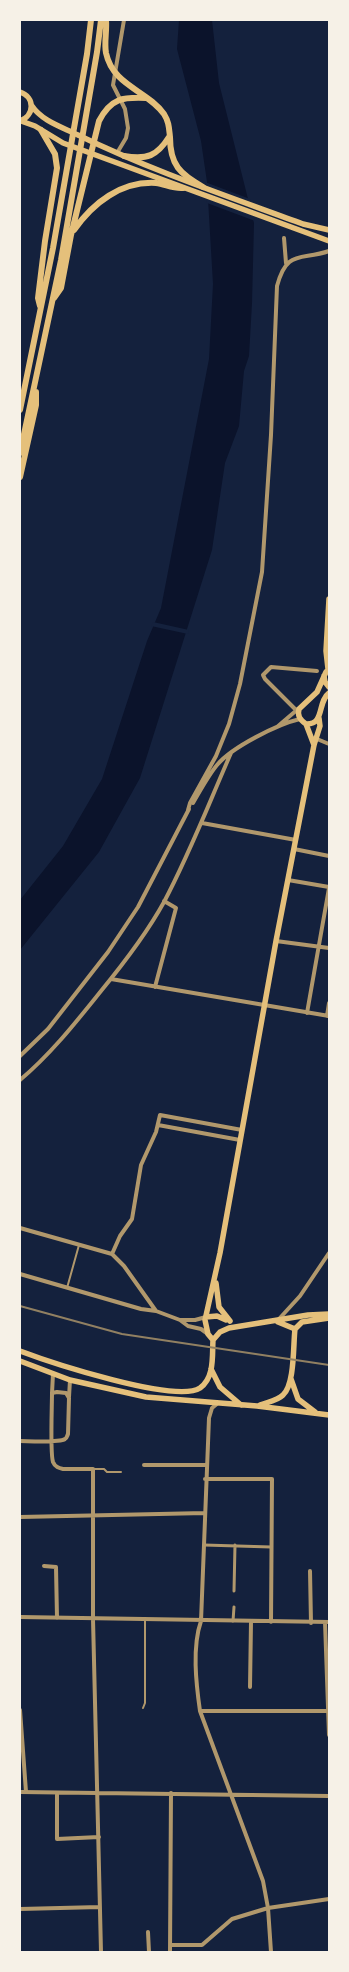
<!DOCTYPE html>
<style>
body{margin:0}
#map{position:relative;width:349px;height:1972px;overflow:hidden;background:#14213d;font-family:"Nunito Sans",sans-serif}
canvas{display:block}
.frame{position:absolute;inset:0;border:21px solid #f6f1e7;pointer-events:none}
</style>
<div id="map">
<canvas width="349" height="1972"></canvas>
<div class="frame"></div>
</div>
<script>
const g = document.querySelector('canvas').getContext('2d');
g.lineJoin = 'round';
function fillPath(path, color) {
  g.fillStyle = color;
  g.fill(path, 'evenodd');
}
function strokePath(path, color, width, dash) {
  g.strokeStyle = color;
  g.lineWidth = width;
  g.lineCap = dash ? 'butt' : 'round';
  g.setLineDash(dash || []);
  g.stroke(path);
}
fillPath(new Path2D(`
 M179,20H212L219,83L254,223L252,303L249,356L244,371L239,426L225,463L212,550L140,778L99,852L20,950V900L63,846L102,779L147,641L161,608L209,359L213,284L207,182L201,141L177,49Z`), '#0b132b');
fillPath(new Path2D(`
 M205,182L250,199L255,221L207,203Z
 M153,622L189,630L188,634L151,626Z`), '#14213d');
strokePath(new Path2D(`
 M67,1288L79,1245
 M94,1469H104L107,1472H121
 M143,1708L145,1703V1620`), '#b1986c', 2);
strokePath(new Path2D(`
 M204,1545L271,1547
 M234,1591L235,1545
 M233,1621L234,1607`), '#b1986c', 3);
strokePath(new Path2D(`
 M117,153L126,138L128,128L125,109L113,85L124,20
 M284,238L286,263
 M296,710L265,679L263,675L271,667L317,671
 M277,727L298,709
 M317,739L329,744
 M193,803C200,791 208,776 217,765C232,747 278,724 300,719
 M188,810L190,803L216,756L229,724L240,684L262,572L271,435L277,286C287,249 300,261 329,251
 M202,823L296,840
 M294,849L329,856
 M288,880L329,887
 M276,941L329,948
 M111,979L329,1016
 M155,987L176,908L164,901
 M307,1013L329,888
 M327,1016L329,1003
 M20,1056L48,1029L108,952L138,907L189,809
 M20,1080C51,1054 76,1022 101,991C124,963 147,933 164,902C190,853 209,803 231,753
 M158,1125L240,1140
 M20,1228L112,1254L124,1266L156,1311
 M112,1254L120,1236L132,1219L141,1165L156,1132L160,1115L242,1130
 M20,1274L141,1309L156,1311L180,1320L188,1326L201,1329L208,1334
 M279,1319L300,1296L329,1253
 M180,1320H195L206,1317
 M52,1393L53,1374
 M69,1397L70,1380
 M218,1403L212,1408L209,1418L201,1621C192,1647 196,1683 200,1711L263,1881L268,1908L271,1952
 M20,1441C28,1441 59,1443 65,1439C67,1438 67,1436 68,1434L69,1398L66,1393L57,1392L52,1393C52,1407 50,1453 53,1462C55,1467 59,1468 63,1469H93V1619L101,1952
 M144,1465H206
 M205,1479H272L271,1622
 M20,1517L205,1513
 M44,1566L56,1567L57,1618
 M310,1571L311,1623
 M20,1617L329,1622
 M325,1622L329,1735
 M250,1687L251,1622
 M20,1710L26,1792
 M200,1711H329
 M20,1792L329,1796
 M57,1793V1839L99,1837
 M20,1909L100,1907
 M148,1932L149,1952
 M170,1945H202L232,1919L268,1908L329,1899
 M170,1952L171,1793`), '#b1986c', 4);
strokePath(new Path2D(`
 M20,92C35,97 35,115 20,121
 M32,106C42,121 62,127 78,135C150,170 227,196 303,224L329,230
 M21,121L35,126L63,143L329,241
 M328,669L326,651L329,599
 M329,669L326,672L317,692L299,709C297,716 300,720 306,724C325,725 317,702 329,693
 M324,676L325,682L329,687
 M306,724L314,745
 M216,1283L219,1307L230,1321
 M206,1317L217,1316L226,1320
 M278,1322L295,1329
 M295,1329L302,1322L329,1318
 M213,1340L208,1334L205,1320L220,1253L276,941L314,745L320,726L319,718
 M213,1340L220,1332L229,1328L308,1315L329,1314
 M20,1351C49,1362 176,1404 200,1388C215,1377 212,1355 213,1340
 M20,1361L70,1380L146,1397L257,1406L329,1415
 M211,1369L220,1387L241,1405
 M291,1379L298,1399L315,1412
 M260,1405C267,1402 277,1401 283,1395C295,1384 293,1345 295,1329`), '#e5c07b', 5.5);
strokePath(new Path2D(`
 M106,20C107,31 104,42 106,53C113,86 147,90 164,114C169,122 169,128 170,137C170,165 180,174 203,187
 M124,156C147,160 157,156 169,137
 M74,230C93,203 121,181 156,183C165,184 173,189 183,188
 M54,298L61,288L71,235L99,121C111,98 123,97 146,98
 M40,306L38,298L45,241L57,168L55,154L41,130
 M20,410L53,248L87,54L91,20
 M20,453L61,260L97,52L101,20
 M20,477L36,405V392`), '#e5c07b', 6);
strokePath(new Path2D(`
 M20,1306L122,1334L329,1365`), '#918062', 2);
</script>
